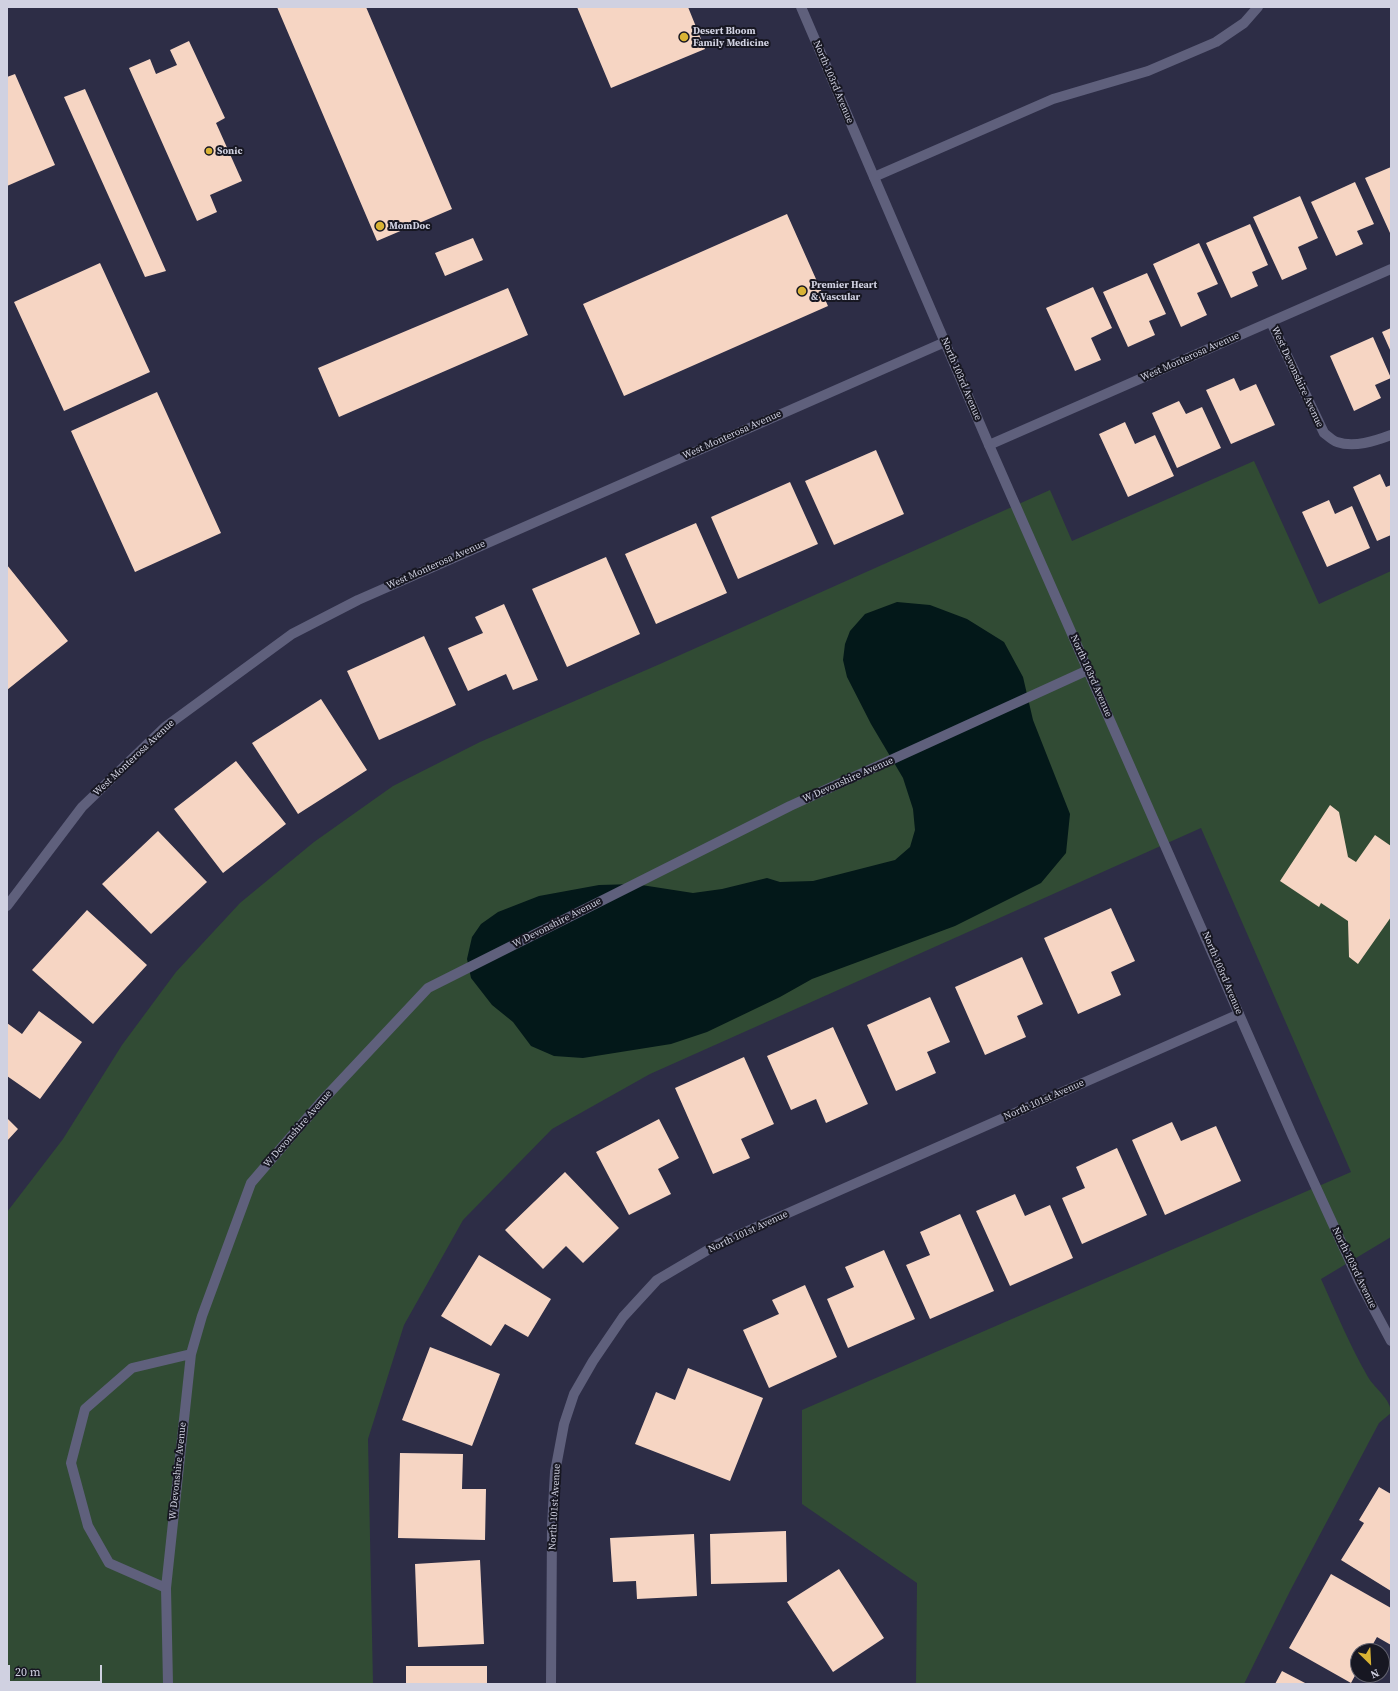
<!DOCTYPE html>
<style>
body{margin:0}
#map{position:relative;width:1398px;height:1691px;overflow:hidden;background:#2d2d46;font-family:"Source Serif 4",serif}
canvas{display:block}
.frame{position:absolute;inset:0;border:8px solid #d0d1e1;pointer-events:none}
.north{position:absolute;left:1350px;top:1643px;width:40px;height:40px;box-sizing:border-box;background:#171722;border:1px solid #61616e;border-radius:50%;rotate:156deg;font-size:11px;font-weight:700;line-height:16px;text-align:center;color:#d0d1e1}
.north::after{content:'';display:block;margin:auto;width:14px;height:18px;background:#d9b334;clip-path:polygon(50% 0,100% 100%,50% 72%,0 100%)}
.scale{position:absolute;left:8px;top:1665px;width:94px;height:18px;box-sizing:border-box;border:2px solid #d0d1e1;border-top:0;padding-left:5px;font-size:12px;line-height:14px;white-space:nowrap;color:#d0d1e1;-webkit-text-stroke:3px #171722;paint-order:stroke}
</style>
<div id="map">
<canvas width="1398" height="1691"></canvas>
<div class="frame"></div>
<div class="north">N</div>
<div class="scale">20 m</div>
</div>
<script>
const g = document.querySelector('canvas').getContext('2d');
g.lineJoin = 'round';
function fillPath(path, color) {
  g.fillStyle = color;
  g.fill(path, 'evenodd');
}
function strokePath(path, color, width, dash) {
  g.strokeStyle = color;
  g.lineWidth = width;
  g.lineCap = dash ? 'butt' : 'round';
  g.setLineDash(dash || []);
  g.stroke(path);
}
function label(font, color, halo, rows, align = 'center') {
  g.font = font + ' "Source Serif 4",serif';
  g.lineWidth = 4;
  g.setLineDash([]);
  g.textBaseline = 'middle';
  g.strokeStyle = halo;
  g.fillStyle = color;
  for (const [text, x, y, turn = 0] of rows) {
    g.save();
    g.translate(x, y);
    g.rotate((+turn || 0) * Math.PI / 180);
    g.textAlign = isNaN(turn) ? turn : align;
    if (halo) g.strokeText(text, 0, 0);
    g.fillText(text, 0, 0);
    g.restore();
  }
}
fillPath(new Path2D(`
 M1254,461L1319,604L1391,571V1237L1321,1279C1336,1312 1350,1346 1368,1377C1375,1389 1391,1399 1391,1413L1379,1423L1290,1591L1244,1684H916L917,1583L802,1504V1410L1351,1172L1201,828L650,1074L552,1129L463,1220L404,1325L368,1439L373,1684H7V1212L63,1139L122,1045L176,972L240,903L314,842L393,786L480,742L660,664L1050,490L1072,541Z`), '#314b34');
fillPath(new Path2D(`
 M897,602L930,605L967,619L1004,642L1023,677L1033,720L1070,814L1066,853L1041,883L955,926L812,979L780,997L707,1032L671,1044L583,1058L554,1056L531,1046L513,1022L492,1005L471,978L467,959L472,937L481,924L498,912L539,896L599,885L635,884L693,893L722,889L767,878L780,882L813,881L895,860L910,847L915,830L913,809L903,778L871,724L847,677L843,660L845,644L850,631L865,614Z`), '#031819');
fillPath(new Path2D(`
 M277,7H366L452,209L377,241Z
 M577,7H688L705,49L611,88Z
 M189,41L225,118L216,123L242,181L210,195L217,212L197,221L129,68L150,59L156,74L177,65L170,50Z
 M15,74L55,165L7,186V77Z
 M85,89L166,271L145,277L64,97Z
 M1391,167V232L1390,233L1365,178Z
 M1355,182L1374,224L1357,231L1363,244L1336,256L1311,202Z
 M1300,196L1318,238L1298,247L1307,269L1282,280L1253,217Z
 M787,214L828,306L624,396L583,304Z
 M1250,224L1268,265L1252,272L1258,286L1231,298L1206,243Z
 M473,238L483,260L445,276L435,253Z
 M1199,243L1218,284L1197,293L1207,315L1181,327L1153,264Z
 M100,263L150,372L64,411L14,302Z
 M1147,273L1166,314L1149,321L1155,335L1128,347L1103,292Z
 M1093,287L1112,328L1091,338L1101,360L1075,371L1046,308Z
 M508,288L528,335L339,417L318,368Z
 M1391,328V352L1382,332Z
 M1373,337L1391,378L1375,385L1381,398L1354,411L1330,356Z
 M1234,378L1240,391L1256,384L1275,425L1231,444L1206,390Z
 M157,392L221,533L135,572L71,431Z
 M1179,401L1186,414L1202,407L1221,448L1177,468L1152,413Z
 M1125,422L1135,444L1155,435L1174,476L1128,497L1099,434Z
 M876,450L904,514L834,545L805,481Z
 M1380,474L1386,487L1391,485V535L1377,541L1353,487Z
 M790,482L818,544L738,579L711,517Z
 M1329,500L1335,514L1352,506L1370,548L1327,567L1302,512Z
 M696,523L727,593L656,624L625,554Z
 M606,557L640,634L567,667L532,589Z
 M7,565L68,641L7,690Z
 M504,604L538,680L513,690L506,674L468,691L448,648L483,633L475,617Z
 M424,636L456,705L379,740L347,671Z
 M321,699L367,770L298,814L252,743Z
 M236,761L286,824L223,873L174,809Z
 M1330,805L1339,812L1348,857L1356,862L1375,835L1391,846V917L1358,964L1349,957L1348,921L1321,903L1319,907L1280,881Z
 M158,831L207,882L151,934L102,884Z
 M1111,908L1135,961L1111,972L1121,995L1078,1014L1044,938Z
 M87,910L147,965L93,1024L32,970Z
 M1022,957L1043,1004L1017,1016L1026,1037L985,1055L955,987Z
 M930,997L950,1042L927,1052L936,1073L896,1091L867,1025Z
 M39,1011L82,1042L40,1099L7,1076V1023L22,1034Z
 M833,1027L868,1104L826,1123L816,1099L791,1110L767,1056Z
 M744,1057L774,1124L741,1139L750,1158L713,1174L675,1088Z
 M7,1118L18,1129L7,1141Z
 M659,1119L679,1158L658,1169L671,1194L629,1215L596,1152Z
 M1172,1122L1181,1141L1216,1126L1241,1181L1165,1215L1132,1140Z
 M1117,1148L1147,1215L1082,1244L1062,1198L1085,1188L1076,1167Z
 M565,1172L619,1228L583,1263L566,1246L543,1269L505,1230Z
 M1015,1194L1025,1216L1050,1205L1073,1258L1010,1286L976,1211Z
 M960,1214L994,1291L930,1319L906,1265L930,1255L920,1232Z
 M884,1250L915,1319L848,1348L827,1299L854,1287L845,1267Z
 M479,1255L551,1299L528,1337L505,1324L491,1346L441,1316Z
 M805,1285L837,1357L769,1388L743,1330L779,1314L772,1300Z
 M430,1347L500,1374L472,1446L402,1420Z
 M688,1368L763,1398L730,1481L635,1444L656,1392L675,1400Z
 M400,1453L463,1454L462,1489H486L485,1540L398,1538Z
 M1379,1487L1391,1494V1591L1341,1560L1364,1523L1359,1520Z
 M786,1531L787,1582L711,1584L710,1534Z
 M694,1534L697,1596L637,1599L636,1581L613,1582L610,1538Z
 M480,1560L484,1644L418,1647L415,1564Z
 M839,1569L884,1638L833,1672L787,1602Z
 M1331,1574L1391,1608V1645L1377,1637L1369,1651H1358V1670L1351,1683L1289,1648Z
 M406,1666H487V1684H406Z
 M1282,1671L1307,1684H1275Z`), '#f6d5c3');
strokePath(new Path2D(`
 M874,177L1053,99L1148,71L1216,42L1244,23L1258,7
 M1271,322L1324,433C1328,436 1333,441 1337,442C1354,448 1375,441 1391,435
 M989,445L1391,269
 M7,906L82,807L165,727L292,634L358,600L945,342
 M166,1588L109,1563L88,1526L71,1463L85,1409L132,1368L191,1354
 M168,1684L166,1588L191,1354L202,1316L251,1183L320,1103L428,988L790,806L1088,670
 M551,1684L552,1526L555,1472L564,1424L574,1394L593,1361L623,1317L657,1280L718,1244L1239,1014`), '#5f607c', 10);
strokePath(new Path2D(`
 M801,7L989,445L1293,1137L1359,1281L1391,1341`), '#5f607c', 10);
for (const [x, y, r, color] of [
 [684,37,5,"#d9b334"],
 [209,151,4,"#d9b334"],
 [380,226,5,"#d9b334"],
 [802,291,5,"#d9b334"]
]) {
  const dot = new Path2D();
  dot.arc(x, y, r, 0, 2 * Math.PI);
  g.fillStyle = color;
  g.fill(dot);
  strokePath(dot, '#171722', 1.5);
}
label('bold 10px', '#d0d1e1', '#171722', [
 ["Desert Bloom",693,31],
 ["Family Medicine",693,43],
 ["Sonic",217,151],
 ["MomDoc",389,226],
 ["Premier Heart",811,285],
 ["& Vascular",811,297]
], 'left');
label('10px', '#d0d1e1', '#171722', [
 ["North 103rd Avenue",833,82,67],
 ["West Monterosa Avenue",1190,357,-24],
 ["West Devonshire Avenue",1297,377,65],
 ["North 103rd Avenue",961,379,67],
 ["West Monterosa Avenue",732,435,-24],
 ["West Monterosa Avenue",436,565,-24],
 ["North 103rd Avenue",1091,676,66],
 ["West Monterosa Avenue",134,758,-43],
 ["W Devonshire Avenue",848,780,-24],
 ["W Devonshire Avenue",557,923,-27],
 ["North 103rd Avenue",1222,973,67],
 ["North 101st Avenue",1044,1100,-24],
 ["W Devonshire Avenue",298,1129,-49],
 ["North 101st Avenue",748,1232,-25],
 ["North 103rd Avenue",1354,1268,64],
 ["W Devonshire Avenue",178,1471,-84],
 ["North 101st Avenue",555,1507,-87]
]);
</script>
